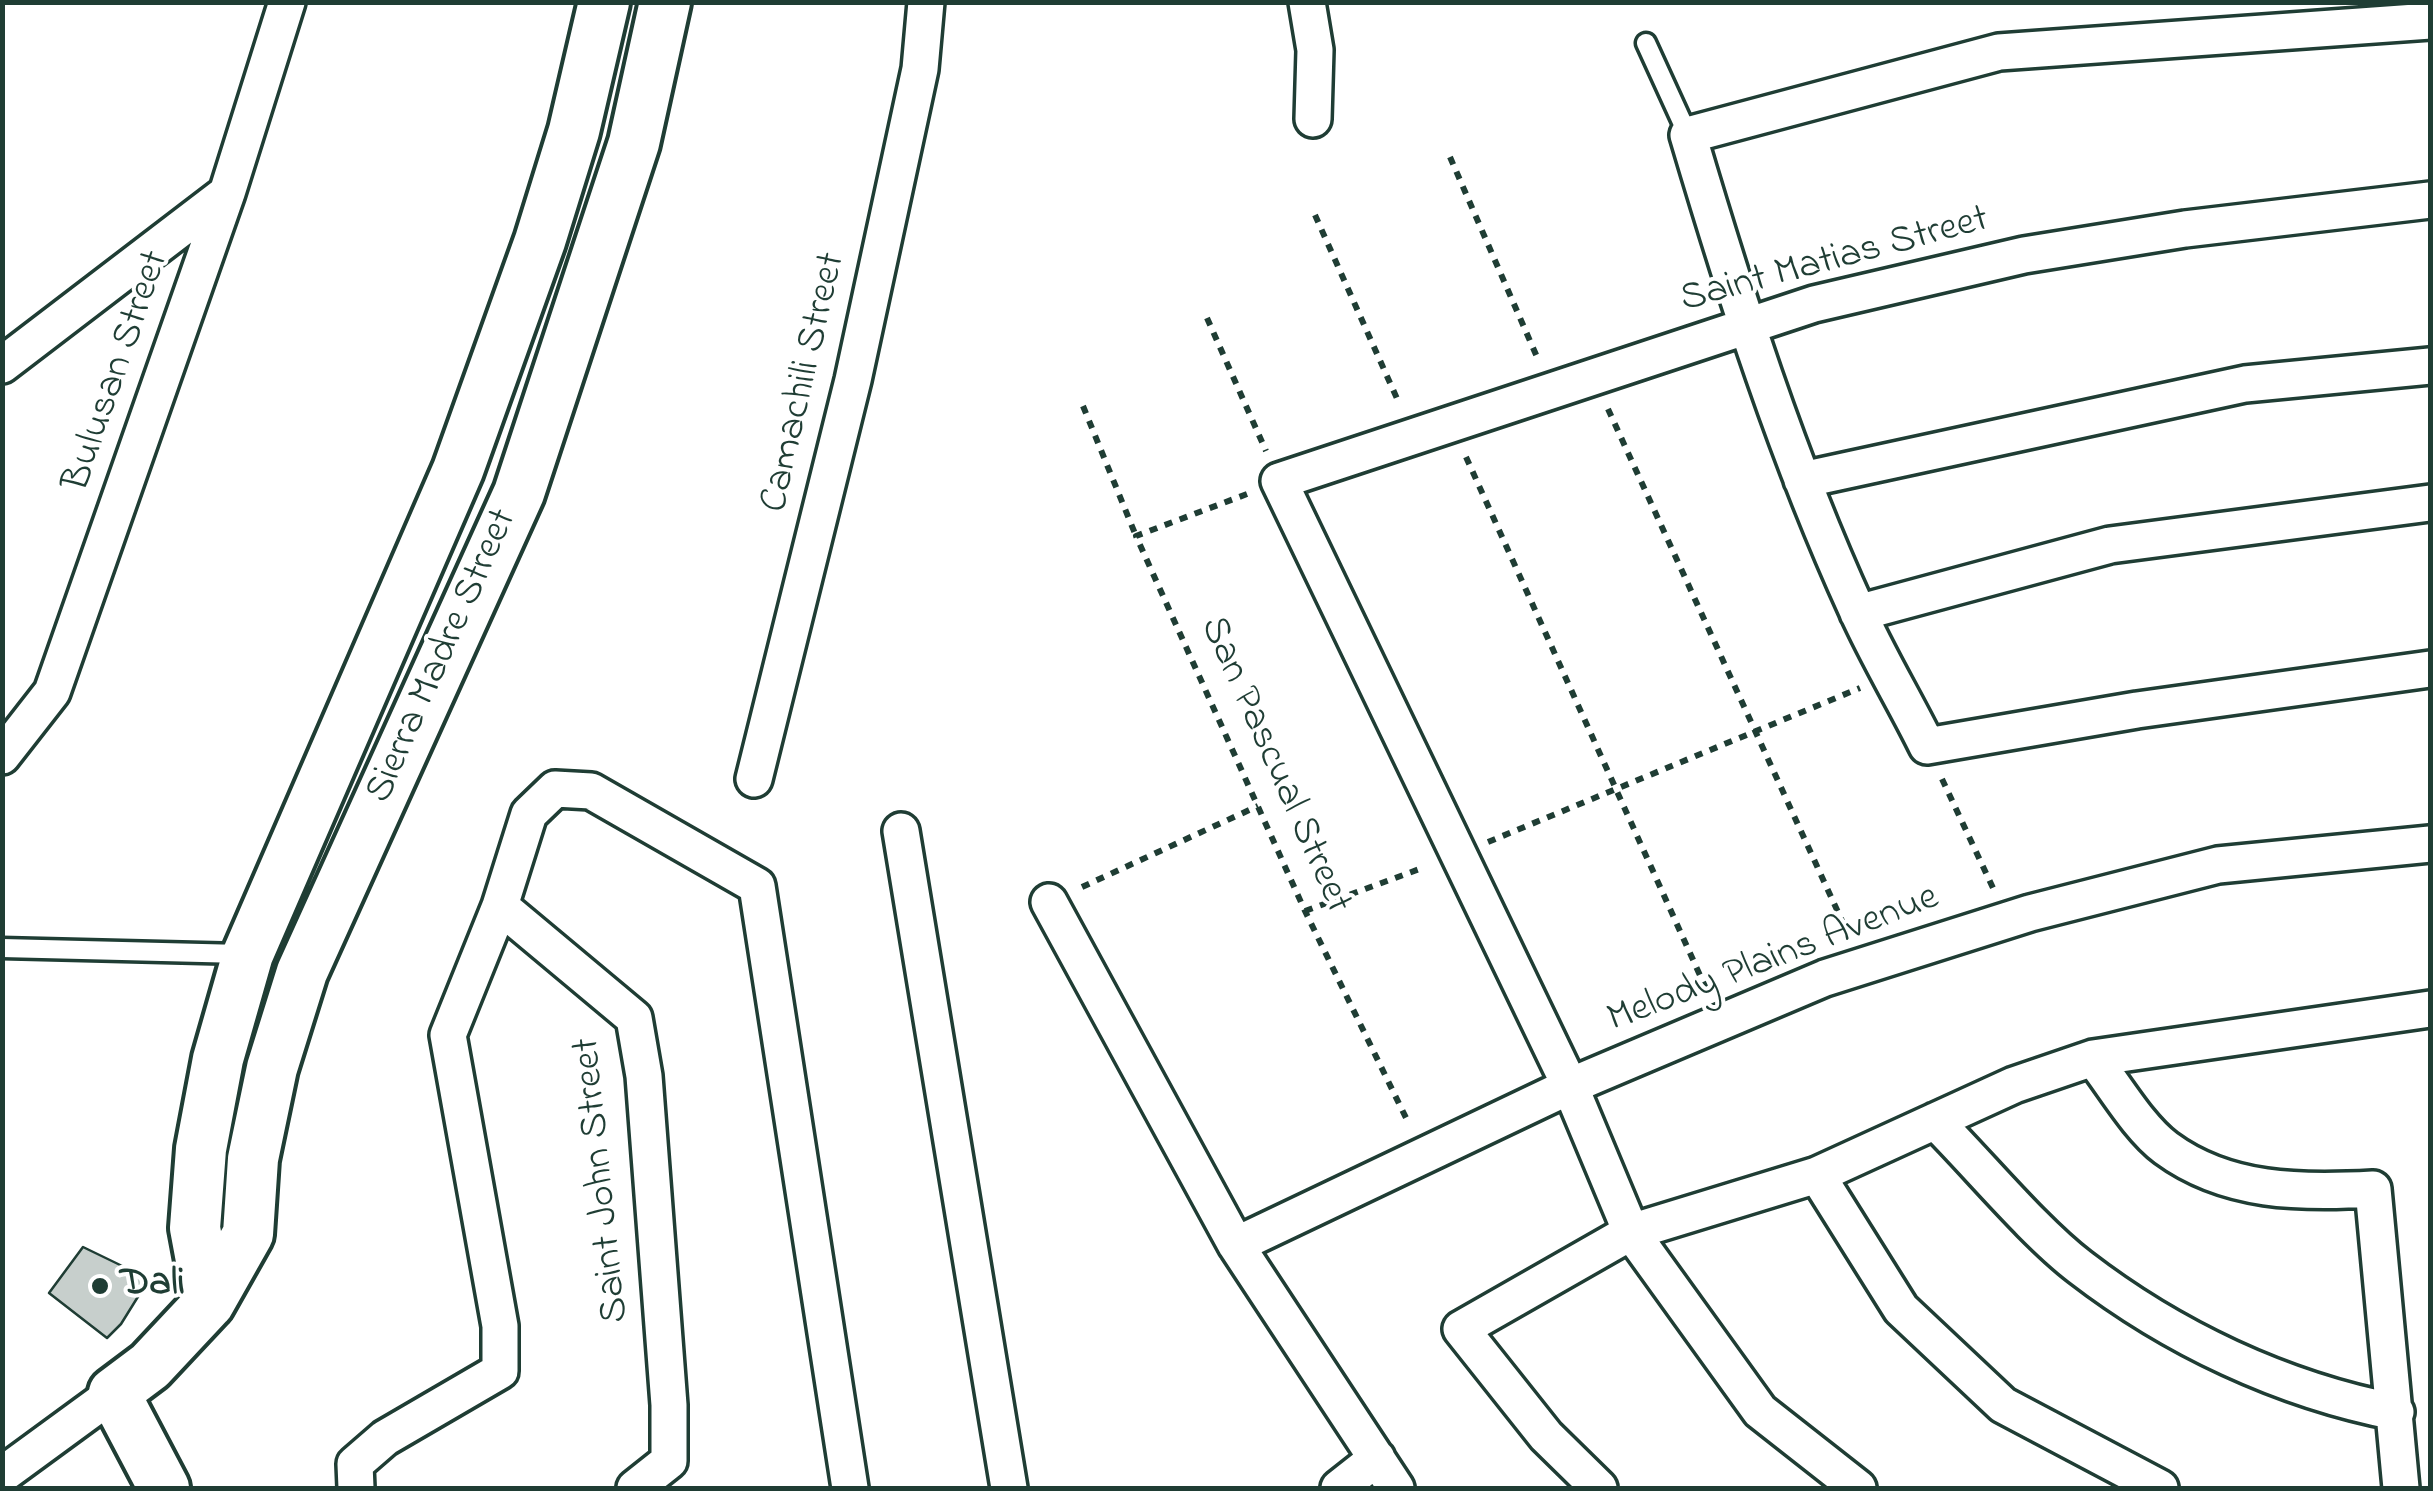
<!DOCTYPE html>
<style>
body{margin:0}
#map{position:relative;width:2433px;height:1491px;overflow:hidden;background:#fff;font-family:"Indie Flower",sans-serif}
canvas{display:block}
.frame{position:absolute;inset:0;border:5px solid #1f3d34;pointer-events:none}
</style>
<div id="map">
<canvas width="2433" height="1491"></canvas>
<div class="frame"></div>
</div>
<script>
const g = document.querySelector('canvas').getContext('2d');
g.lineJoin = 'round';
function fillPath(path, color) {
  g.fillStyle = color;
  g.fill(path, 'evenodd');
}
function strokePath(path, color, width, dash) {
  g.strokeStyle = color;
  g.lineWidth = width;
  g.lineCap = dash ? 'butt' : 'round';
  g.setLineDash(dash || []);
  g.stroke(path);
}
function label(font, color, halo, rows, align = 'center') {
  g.font = font + ' "Indie Flower",sans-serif';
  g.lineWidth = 8;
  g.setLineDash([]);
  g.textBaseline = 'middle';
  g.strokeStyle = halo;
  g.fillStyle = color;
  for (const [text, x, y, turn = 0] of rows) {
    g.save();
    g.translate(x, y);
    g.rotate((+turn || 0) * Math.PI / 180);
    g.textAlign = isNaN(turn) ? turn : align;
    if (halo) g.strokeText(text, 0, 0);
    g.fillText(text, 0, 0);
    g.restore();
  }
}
const building = new Path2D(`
 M83,1247L149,1279L121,1324L107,1338L49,1293Z`);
fillPath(building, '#c7cfcc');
strokePath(building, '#1f3d34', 2.5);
const service = new Path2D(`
 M1646,43L1688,135
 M2,948L242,954`);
const minor = new Path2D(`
 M1307,2L1315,50L1313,119
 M2430,21L1999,52L1688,135C1736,297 1787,457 1857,610C1878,657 1905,701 1927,746L2137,710L2430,669
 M2,365L227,193
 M1802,480L2245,384L2430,366
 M1858,613L2110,545L2430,503
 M2,756L52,692L227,193L287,2
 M754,779L853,380L920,69L926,2
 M901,831L1009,1488
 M1049,902L1236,1245L1396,1488
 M500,906L634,1018L644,1076L669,1405V1461L635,1488
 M2093,1058C2115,1086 2138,1127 2166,1148C2227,1193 2301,1193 2373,1189L2401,1488
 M1935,1121C1979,1165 2033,1231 2080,1267C2172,1338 2282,1390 2396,1412
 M1817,1175L1901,1309L2003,1405L2160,1488
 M1236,1245L1570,1086L1825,978L2030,913L2218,865L2430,844
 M2,1475L114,1393
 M356,1488L355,1464L385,1438L500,1371V1326L448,1035L500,906L529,814L555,789L591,791L757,886L850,1488
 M1339,1488L1377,1458
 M1599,1488L1546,1436L1461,1329L1631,1232L1817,1175L2014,1085L2093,1058L2430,1009
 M1858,1488L1760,1411L1631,1232L1570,1086L1279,481L1814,304L2024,255L2185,229L2430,200`);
const secondary = new Path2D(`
 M209,1303L195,1228L201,1149L218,1059L248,954L458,470L540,241L574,131L604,2
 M164,1488L114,1393L150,1366L209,1303L248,1234L253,1159L272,1068L302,972L519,493L634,143L665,2`);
strokePath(service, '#1f3d34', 25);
strokePath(minor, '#1f3d34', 42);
strokePath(secondary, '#1f3d34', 58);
strokePath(new Path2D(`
 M1450,157L1537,357
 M1315,215L1399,403
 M1207,318L1266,451
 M1083,406L1136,536
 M1608,409L1848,934
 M1466,457L1708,993
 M1247,494L1136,536L1305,911L1409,1124
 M1942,779L1994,890
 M1488,842L1860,688
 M1082,887L1258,806
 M1305,911L1425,867`), '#1f3d34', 6, [8, 8]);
strokePath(service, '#fff', 18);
strokePath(minor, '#fff', 35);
strokePath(secondary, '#fff', 50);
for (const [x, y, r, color] of [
 [100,1286,10,"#1f3d34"]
]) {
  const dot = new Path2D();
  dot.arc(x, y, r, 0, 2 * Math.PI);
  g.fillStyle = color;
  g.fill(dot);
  strokePath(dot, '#fff', 4);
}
label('40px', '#1f3d34', '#fff', [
 ["Saint Matias Street",1835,262,-15],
 ["Bulusan Street",119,372,-71],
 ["Camachili Street",806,383,-77],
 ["Sierra Madre Street",444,657,-66],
 ["San Pascual Street",1273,766,66],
 ["Melody Plains Avenue",1774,961,-21],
 ["Saint John Street",604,1180,-96]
]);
label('bold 40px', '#1f3d34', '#fff', [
 ["Dali",120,1286]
], 'left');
</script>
